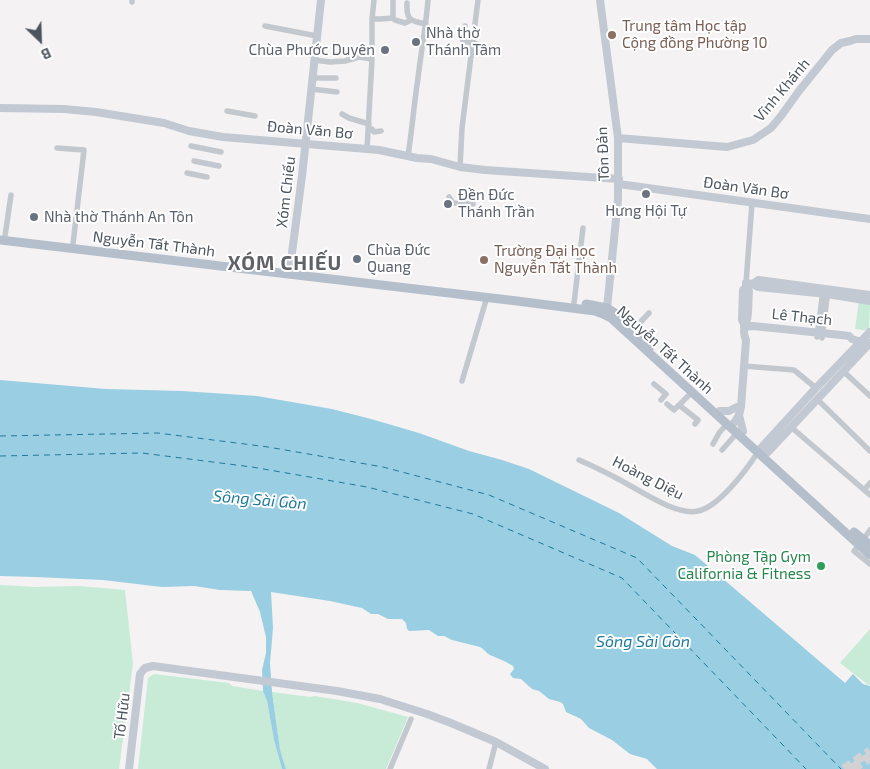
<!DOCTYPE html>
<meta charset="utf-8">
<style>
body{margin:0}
#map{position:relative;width:870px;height:769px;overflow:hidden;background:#f4f2f2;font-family:"Exo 2",sans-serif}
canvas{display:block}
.north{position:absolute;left:15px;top:15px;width:50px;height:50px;-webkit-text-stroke:4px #fff;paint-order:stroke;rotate:156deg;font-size:14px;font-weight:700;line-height:20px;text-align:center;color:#4c545d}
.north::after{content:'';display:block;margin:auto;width:18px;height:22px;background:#4c545d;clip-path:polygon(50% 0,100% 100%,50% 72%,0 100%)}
</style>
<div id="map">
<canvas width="870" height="769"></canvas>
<div class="north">B</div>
</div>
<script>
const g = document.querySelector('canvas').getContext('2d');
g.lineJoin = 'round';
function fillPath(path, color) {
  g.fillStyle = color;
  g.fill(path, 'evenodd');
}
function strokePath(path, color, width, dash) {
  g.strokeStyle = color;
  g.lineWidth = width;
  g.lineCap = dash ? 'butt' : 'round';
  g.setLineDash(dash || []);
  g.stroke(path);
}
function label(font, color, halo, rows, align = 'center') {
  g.font = font + ' "Exo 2",sans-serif';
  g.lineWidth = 4;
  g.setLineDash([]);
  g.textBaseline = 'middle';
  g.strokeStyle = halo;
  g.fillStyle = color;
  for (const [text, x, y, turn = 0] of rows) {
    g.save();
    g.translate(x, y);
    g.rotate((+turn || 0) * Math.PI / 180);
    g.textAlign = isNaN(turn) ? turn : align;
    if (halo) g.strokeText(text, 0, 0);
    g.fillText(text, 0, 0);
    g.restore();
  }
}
fillPath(new Path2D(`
 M859,300L870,302L869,331L855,329Z
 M0,585L35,587L79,586L125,590L133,664L119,769H0Z
 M870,629V685L867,684L840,663Z
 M154,674L229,683L232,686L263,691L267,701L274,740L282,769H138L148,678Z
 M272,692L310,697L315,696L357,703L408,717L386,769H286L280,751Z`), '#c7ebd7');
fillPath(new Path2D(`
 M0,380L106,389L182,391L257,396L332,409L371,419L419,433L469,451L502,460L529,469L619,513L672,546L695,555L845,683L853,674L863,684L870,686V769H657L647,759L630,754L612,740L589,728L581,719L566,712L563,704L560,702L549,699L539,691L532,689L521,679L513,678L510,674L514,669L513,666C505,661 497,658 490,655C486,653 484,649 480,647L452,640L444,636H438L429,630L409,631L407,629L406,623L402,619H388L378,614H371L362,608L330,601L271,592L273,628L270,663L272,692L280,750L286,769H282L274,740L267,701L263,691L262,670L266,653V637L260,612L251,591L220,590L194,586L162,587L103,580L35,577L0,576Z`), '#9acee2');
strokePath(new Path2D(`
 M0,436L158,433L268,447L383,467L489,495L637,558L841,769
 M0,456L142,453L252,467L367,487L473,514L622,578L806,769`), '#1f799c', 1, [6, 5]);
strokePath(new Path2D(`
 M844,769L870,751`), '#d2d2d4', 9, [9, 4.5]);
strokePath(new Path2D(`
 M852,769L870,757`), '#d2d2d4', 10, [10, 5]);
strokePath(new Path2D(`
 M132,2V0
 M407,3C406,21 411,21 426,24
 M393,18L395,20L405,23L411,20
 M372,19H381L393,18V0
 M265,26L317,36
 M465,26L462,37L463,41L473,43L496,50
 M314,60L330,62L345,61L359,57L372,59
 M312,78H336
 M311,89L337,92
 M227,111L255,116
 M342,114L349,118L369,124
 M368,129H372L374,132L381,131
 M191,146L221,152
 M57,148L84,150L73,244
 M367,149L372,59V19L374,0
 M408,156C412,130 414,104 418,78C421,52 426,26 428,0
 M194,161L219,166
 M460,167L462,128L478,0
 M187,173L207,177
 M449,197L453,203L473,204
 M5,236L11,195
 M746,283L752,203
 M574,303L583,228
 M633,330L649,313
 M817,337L823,290
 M822,338L828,290
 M744,366L794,370L816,388
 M843,371L870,396
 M462,381L487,297
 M654,384L666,394L661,400
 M817,399L870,451
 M667,404L674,410L692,392
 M679,405L698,420L695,424
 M791,427L870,495
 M713,444L719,433L727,424
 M722,450L737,433
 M579,460C593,466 607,473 620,480C641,491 676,516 698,511C719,507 747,469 758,452
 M864,490L870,483
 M863,540L870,530
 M859,545L854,551L870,564
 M390,769L411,719
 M489,769L496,742`), '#c2c8ce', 5.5);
strokePath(new Path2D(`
 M600,0L618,138V200L607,308
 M0,108L64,109L96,112L164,123L189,131L223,137L379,150L417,158L431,159L460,167L485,170L619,179
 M618,138L727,147L753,140L771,128L781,116L799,91L832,50L841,43L850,41L856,39H870
 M619,184L870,219
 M290,268L302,176L321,0
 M753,284L758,280L766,281L870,295
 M744,324L742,320L743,290L746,287V283L753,284L758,287L827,294L870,301
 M744,327L753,326L841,335L849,336L852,339L864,343
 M720,411H729L737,407
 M739,415L743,431
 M734,423L739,415L741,407L746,340C742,331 745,327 747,320C749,311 748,300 749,291L746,287
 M761,448L816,388L870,332
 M767,453L870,343
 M129,769L140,674L145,668L153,666L337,691L380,699L427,714L451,723L496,742L545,769`), '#c2c9d2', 8);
strokePath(new Path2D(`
 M0,240L517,301L595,311L603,314L611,318L870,555
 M586,304L607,308L615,313L651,346
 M854,532L870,545`), '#b5bfcc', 9);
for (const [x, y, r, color] of [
 [612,35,5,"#8d6e63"],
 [416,42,5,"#6b7280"],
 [385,50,5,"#6b7280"],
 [646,194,5,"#6b7280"],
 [448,204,5,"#6b7280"],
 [34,217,5,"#6b7280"],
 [357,259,5,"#6b7280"],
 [484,260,5,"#8d6e63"],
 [821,566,5,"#2e9e5b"]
]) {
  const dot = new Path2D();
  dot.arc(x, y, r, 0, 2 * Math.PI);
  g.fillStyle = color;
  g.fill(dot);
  strokePath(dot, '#fff', 2);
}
label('15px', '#785e54', '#fff', [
 ["Trung tâm Học tập",622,26],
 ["Cộng đồng Phường 10",622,43],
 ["Trường Đại học",494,251],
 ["Nguyễn Tất Thành",494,268]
], 'left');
label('15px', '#5b616d', '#fff', [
 ["Nhà thờ",426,33],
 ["Thánh Tâm",426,50],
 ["Chùa Phước Duyên",375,50,"right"],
 ["Đền Đức",458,195],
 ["Thánh Trần",458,212],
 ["Hưng Hội Tự",646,211,"center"],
 ["Nhà thờ Thánh An Tôn",44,217],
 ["Chùa Đức",367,250],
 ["Quang",367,267]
], 'left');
label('15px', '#4c545d', '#fff', [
 ["Vĩnh Khánh",782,90,-50],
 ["Đoàn Văn Bơ",310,130,5],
 ["Tôn Đản",603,154,-92],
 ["Đoàn Văn Bơ",746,188,8],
 ["Xóm Chiếu",286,192,-83],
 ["Nguyễn Tất Thành",154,244,7],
 ["Lê Thạch",802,317,6],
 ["Nguyễn Tất Thành",665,350,42],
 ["Hoàng Diệu",648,478,27],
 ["Tố Hữu",122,716,-83]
]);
label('15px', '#27864d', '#fff', [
 ["Phòng Tập Gym",811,557],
 ["California & Fitness",811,574]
], 'right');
label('italic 16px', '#1f799c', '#fff', [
 ["Sông Sài Gòn",260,500,5],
 ["Sông Sài Gòn",643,642]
]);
g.letterSpacing = '1px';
label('bold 20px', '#5f6266', '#fff', [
 ["XÓM CHIẾU",285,263]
]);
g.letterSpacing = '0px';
</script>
